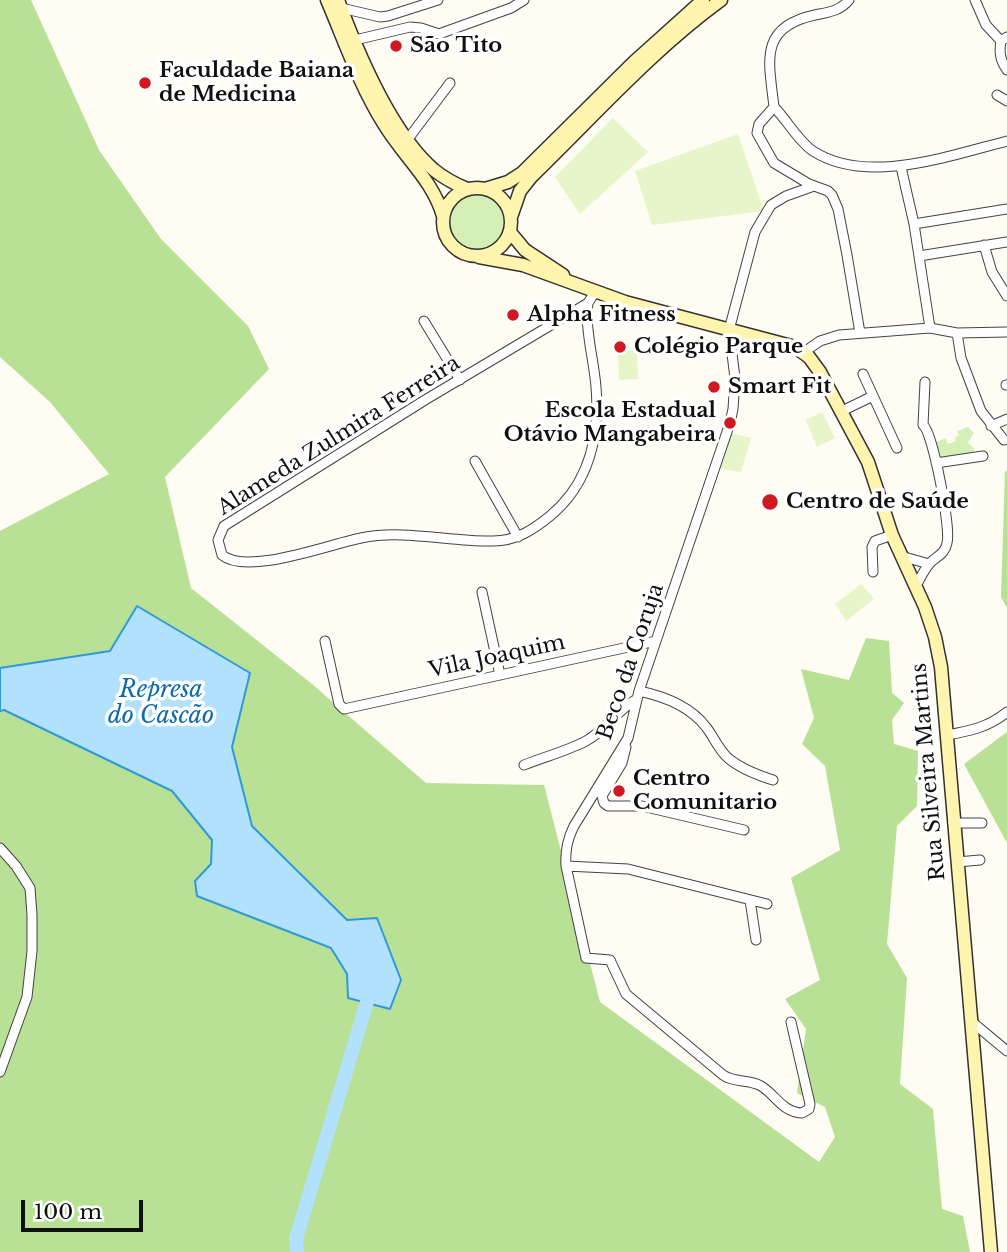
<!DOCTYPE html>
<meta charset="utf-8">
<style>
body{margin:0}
#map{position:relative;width:1007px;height:1252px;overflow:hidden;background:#fffcf3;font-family:"Libre Baskerville",serif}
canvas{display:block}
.scale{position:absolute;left:21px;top:1200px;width:122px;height:32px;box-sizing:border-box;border:4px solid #101010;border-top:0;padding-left:9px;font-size:21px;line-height:24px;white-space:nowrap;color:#101010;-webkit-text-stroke:5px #fff;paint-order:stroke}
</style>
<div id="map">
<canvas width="1007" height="1252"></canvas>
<div class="scale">100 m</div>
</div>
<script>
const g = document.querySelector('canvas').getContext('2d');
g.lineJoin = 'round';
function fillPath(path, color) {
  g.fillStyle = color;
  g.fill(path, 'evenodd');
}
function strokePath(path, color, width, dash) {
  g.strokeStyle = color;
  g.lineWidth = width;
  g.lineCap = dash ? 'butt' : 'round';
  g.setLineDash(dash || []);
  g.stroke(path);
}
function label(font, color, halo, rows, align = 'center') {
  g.font = font + ' "Libre Baskerville",serif';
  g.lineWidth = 7;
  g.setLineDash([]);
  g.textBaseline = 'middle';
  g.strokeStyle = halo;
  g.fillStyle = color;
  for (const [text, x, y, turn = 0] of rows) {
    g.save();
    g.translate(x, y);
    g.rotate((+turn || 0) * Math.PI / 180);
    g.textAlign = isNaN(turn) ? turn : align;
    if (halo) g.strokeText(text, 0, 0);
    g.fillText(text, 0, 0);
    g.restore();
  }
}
fillPath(new Path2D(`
 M449 222a28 28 0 1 1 56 0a28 28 0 1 1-56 0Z
 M968,427L974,433L968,443L975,449L973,454L940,457L935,443L945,438L948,444L956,441L955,437L959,436L957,431Z`), '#d5efb7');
fillPath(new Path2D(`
 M0,0H31L99,150L161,239L248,326L269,369L165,477L191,588L312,684L426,783L544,785L600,1002L819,1162L835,1137L825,1107L797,1093L806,1029L785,999L820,980L791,878L840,850L825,766L802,744L814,718L801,669L849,680L866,638L889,641L892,693L904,703L892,720L894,744L918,751L917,806L897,826L887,944L907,978L900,1084L933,1109L942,1209L963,1216L970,1252H0V711L4,710L173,791L212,840L211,864L195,881L197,896L331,948L347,974V920L252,826L232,747L249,673L110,651L0,668V531L109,474L50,402L0,357Z
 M1007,470V608L1001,597L1005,472Z
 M1007,732V843L964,764Z`), '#b8e195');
fillPath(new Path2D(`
 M613,118L648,152L580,214L555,177Z
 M738,134L764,211L652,225L635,171Z
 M637,350L638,379L619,380L618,351Z
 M822,412L835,438L817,447L806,420Z
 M731,433L751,438L741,472L720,469Z
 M861,584L874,599L846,621L835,604Z`), '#e7f5ca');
const water = new Path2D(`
 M137,606L250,673L232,747L252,826L347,920L377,918L401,980L390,1009L348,998L347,974L331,948L197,896L195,881L211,864L212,840L172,791L4,710L0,711V668L110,651Z`);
fillPath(water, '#b1e1fc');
strokePath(water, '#3199db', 2);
strokePath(new Path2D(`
 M297,1252L296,1239L372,985`), '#b1e1fc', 14);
const street = new Path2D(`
 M975,0L986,25L1001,41
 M341,8L380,17L388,16L438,0
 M1007,37L1001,41C999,52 1000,60 1007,70
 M355,40L410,27L421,28L439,34L511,8L524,0
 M997,95L1007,101
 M774,107L759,124L757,133L774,163L809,184L828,191L832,195L838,209L847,255L860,333
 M774,107C787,120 798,141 813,151C867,186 951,155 1007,141
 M774,107C769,62 758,27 815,15C829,12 840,11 849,0
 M408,139L450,83
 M901,167L914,224L930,328
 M914,224L1007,209
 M984,245L992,272L1007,296
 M919,256L1007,242
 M588,303L425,400L224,526L218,540L222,555C247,576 330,544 361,538C404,529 450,542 493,541C516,541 533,530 550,516C589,484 600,436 596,387C594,362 587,338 587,313L588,303L595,292
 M424,321L460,380
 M957,333L961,358L981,411L1004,440
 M804,352L820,341L839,335L930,328L957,333L1007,332
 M863,374L897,448
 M1006,385H1007
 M842,411L873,396
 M991,426L1007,419
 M475,461L518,537
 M936,463L983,456
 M901,556L929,564
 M873,572L872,547L875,541L892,535
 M915,587C920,580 924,569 930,563C937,556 945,554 947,543C951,529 933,432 923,425L925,382
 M482,592L500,675
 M325,641L339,704L344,709L656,641
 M639,691C663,696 690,706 706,727C714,737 718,749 728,758C741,769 757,775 773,780
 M947,735C970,731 989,727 1007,712
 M626,747L622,763L602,796L604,803L608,806H642L744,830
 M524,765C544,757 567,751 586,741C606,730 617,710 637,699
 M953,823H982
 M0,848L16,866L30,888L32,915V951L27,997L0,1072
 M957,862L980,860
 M566,866L628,869L767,904
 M750,900L756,940
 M971,1021L1007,1051
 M791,1022L810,1104L809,1109L802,1113C782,1112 776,1095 761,1086C749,1079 734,1083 723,1075L626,994L610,960L586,958L566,866C565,851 567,840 574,826L628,738L639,691L730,423L733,409L735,378L729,330L755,232L771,205L786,196L814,186`);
const secondary = new Path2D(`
 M327,0C345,42 360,86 384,124C403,156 433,180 443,216
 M338,0C357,51 392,134 434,170C444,178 455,184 467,189
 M443 222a34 34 0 1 1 68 0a34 34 0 1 1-68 0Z
 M485,189L508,182L522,173L633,63L703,0
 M511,217L520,191L531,177C593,117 651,51 721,0
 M510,232L525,250L563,275
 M479,257L523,265L625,302L795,347L809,357L820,372L868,462L892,535L925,607L935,637L941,667L991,1252`);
strokePath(street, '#434343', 11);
strokePath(secondary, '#323232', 15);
strokePath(street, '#fff', 9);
strokePath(secondary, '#fff5ae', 12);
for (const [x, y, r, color] of [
 [396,46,7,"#d01823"],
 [145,83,7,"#d01823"],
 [513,315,7,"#d01823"],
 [620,347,7,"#d01823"],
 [714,387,7,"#d01823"],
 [730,423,7,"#d01823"],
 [770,502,9,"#d01823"],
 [619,791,7,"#d01823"]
]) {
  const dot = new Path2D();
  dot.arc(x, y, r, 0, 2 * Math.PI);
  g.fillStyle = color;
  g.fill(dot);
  strokePath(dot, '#fff', 2.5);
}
label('bold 21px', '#101010', '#fff', [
 ["São Tito",410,46],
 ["Faculdade Baiana",159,71],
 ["de Medicina",159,95],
 ["Alpha Fitness",527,315],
 ["Colégio Parque",634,347],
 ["Smart Fit",728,387],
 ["Escola Estadual",716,411,"right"],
 ["Otávio Mangabeira",716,435,"right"],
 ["Centro de Saúde",786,502],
 ["Centro",633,779],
 ["Comunitario",633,803]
], 'left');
label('21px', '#101010', '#fff', [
 ["Alameda Zulmira Ferreira",339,436,-32],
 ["Vila Joaquim",497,657,-12],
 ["Beco da Coruja",631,662,-71],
 ["Rua Silveira Martins",929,772,-95]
]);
label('italic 23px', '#0a6ab0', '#fff', [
 ["Represa",161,691],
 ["do Cascão",161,717]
]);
</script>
